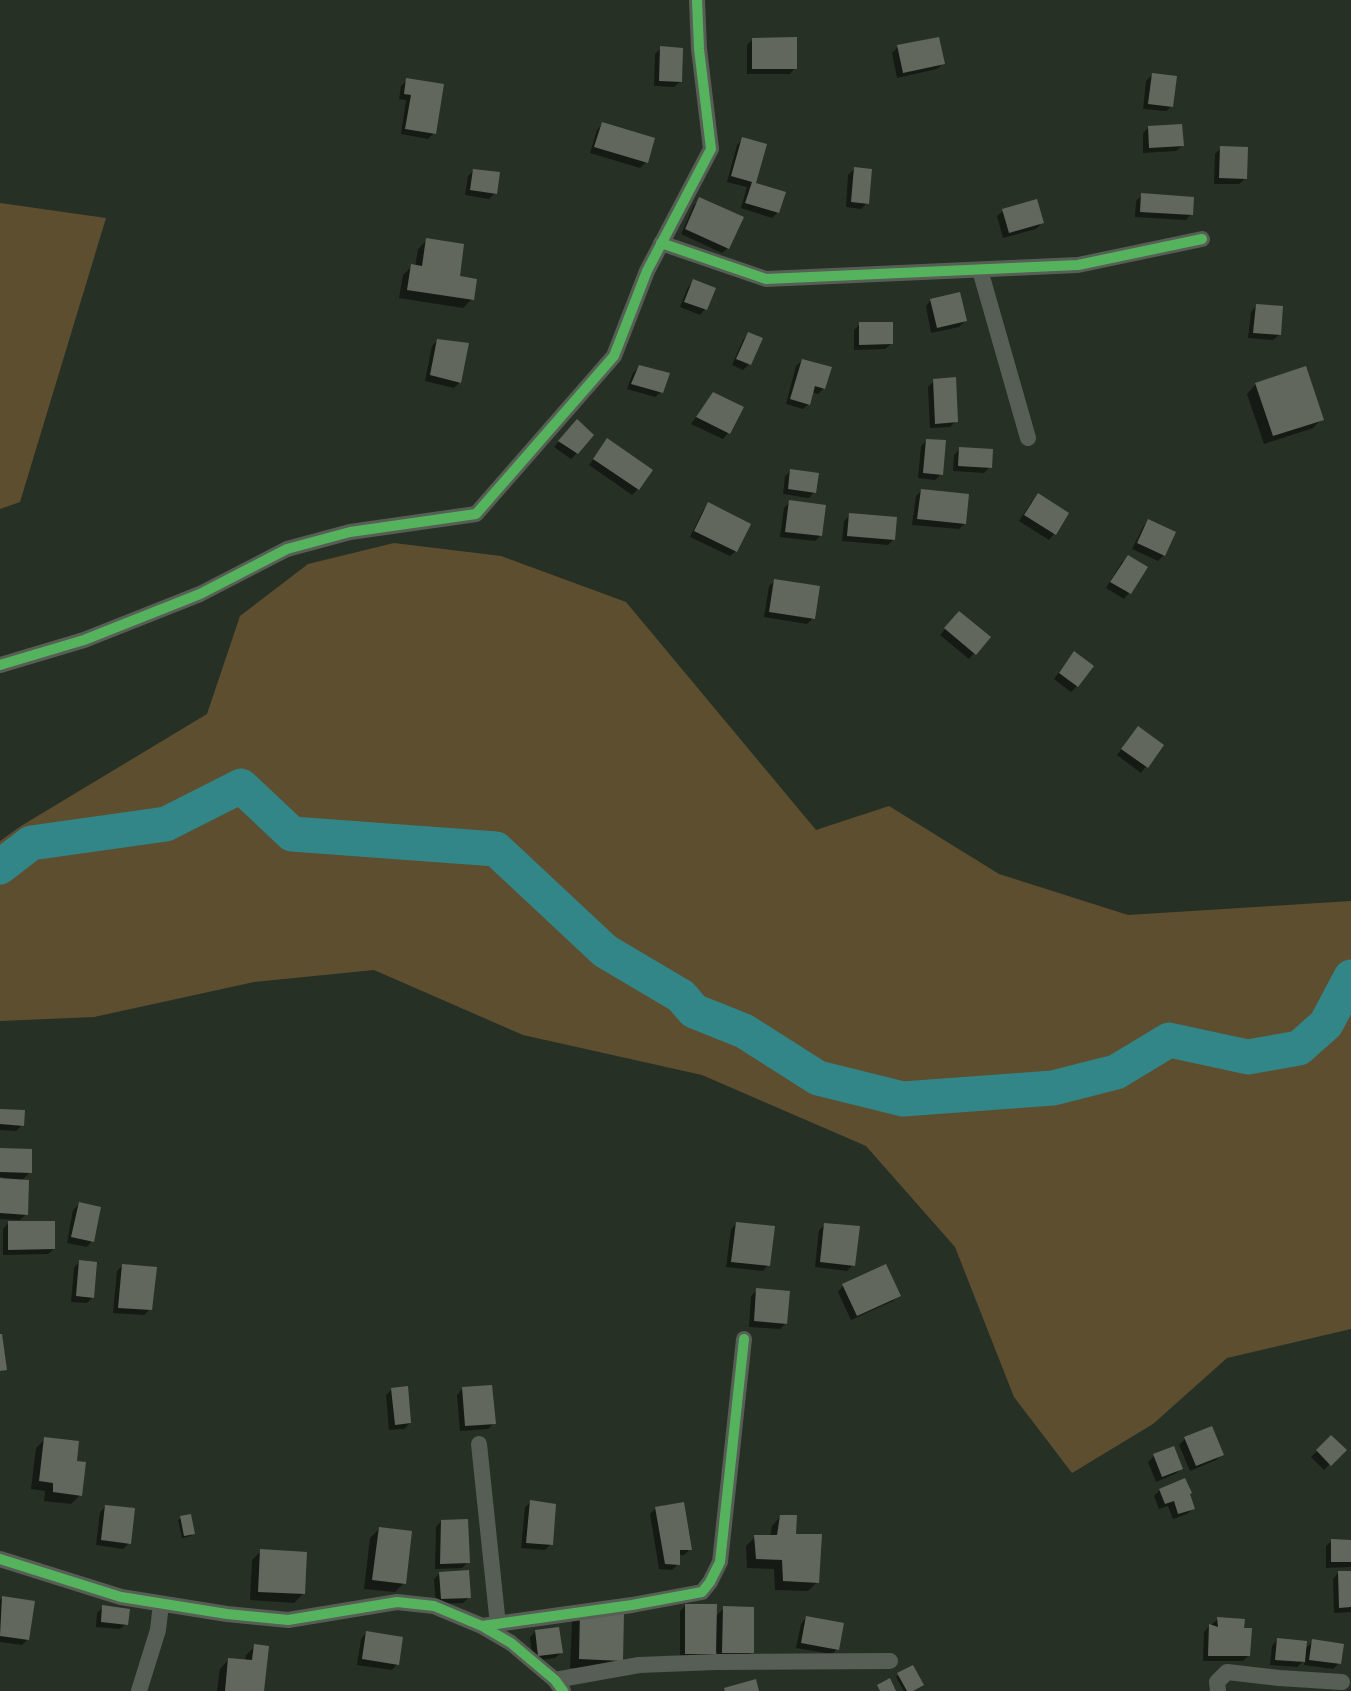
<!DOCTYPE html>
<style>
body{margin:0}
canvas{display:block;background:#273025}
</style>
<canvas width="1351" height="1691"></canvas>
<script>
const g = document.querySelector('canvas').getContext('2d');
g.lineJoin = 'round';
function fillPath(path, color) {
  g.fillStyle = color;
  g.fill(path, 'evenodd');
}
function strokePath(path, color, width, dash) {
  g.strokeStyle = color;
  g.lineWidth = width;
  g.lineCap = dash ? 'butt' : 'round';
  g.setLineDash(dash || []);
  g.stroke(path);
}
fillPath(new Path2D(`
 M0,203L106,218L20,502L0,509Z
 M394,543L501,556L626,602L816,830L889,806L999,874L1128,915L1351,901V1329L1227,1358L1153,1424L1072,1473L1014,1397L955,1247L866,1146L702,1075L523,1035L374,970L254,982L94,1017L0,1021V841L21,826L207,714L240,616L308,564Z`), '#5d4e2f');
fillPath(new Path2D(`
 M752,40L795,68L790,74H747V45Z
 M898,47L943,64L937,69L897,78L892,53Z
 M661,48L680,82L674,87L654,86L655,54Z
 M1152,75L1172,106L1166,111L1143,109L1146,81Z
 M407,80L434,133L428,139L401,134L406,100L399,99L401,86Z
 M602,124L646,162L640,168L590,153L597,130Z
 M1148,128L1182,146L1176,151L1143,153V133Z
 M743,139L754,184L778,212L772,218L741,208L747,187L727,182L737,145Z
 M1221,148L1245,179L1239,184H1214L1215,154Z
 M854,169L867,203L861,209L846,207L848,175Z
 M474,170L495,193L489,199L465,195L468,176Z
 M1142,195L1191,214L1186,220L1135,217L1136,201Z
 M700,200L728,248L722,253L681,234L694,205Z
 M1003,211L1042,223L1036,229L1003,238L997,216Z
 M427,240L472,299L463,308L399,298L403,275L412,266L415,267L418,249Z
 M694,281L705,309L700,315L680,307L688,287Z
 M931,300L965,321L959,327L931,333L926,306Z
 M1256,306L1279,335L1273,340L1248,338L1251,312Z
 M860,324L891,344L885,349L854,350V330Z
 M748,334L760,339L749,364L743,370L732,365L743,340Z
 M438,340L460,382L454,388L425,381L432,346Z
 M802,361L824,388L818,394L812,392L809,404L803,409L786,404L796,366Z
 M639,367L661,392L655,397L627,389L633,373Z
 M934,381L956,421L950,427L930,428L928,387Z
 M1256,384L1322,419L1313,428L1264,444L1247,394Z
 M708,400L742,408L728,433L723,439L691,424Z
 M572,427L577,453L571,459L554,447Z
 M927,440L941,474L935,480L918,478L921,446Z
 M607,441L638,489L632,495L589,465Z
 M960,449L990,467L984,473L953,471L954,455Z
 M791,471L814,492L809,498L783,494L785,476Z
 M922,490L965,523L959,529L912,525L916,496Z
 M1038,496L1054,534L1049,540L1019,521L1032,501Z
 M790,502L821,535L815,541L780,537L784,508Z
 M709,504L736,551L730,556L690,537L703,510Z
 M850,515L893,540L888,545L842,541L844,521Z
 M1148,521L1164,555L1158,561L1132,549L1143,527Z
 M1128,557L1146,568L1129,593L1124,599L1106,588L1122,562Z
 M775,581L813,618L807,624L764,617L769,586Z
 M954,619L988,637L969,659L940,635Z
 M1069,659L1077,686L1071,692L1054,679Z
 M1132,734L1162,746L1141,773L1117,755Z
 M0,1111L22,1125L16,1131L0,1130Z
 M0,1150L30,1172L21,1181L26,1214L20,1220L0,1219V1180L3,1177H0Z
 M79,1204L92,1241L87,1247L67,1243L73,1210Z
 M8,1223L54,1249L48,1254L3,1255V1229Z
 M736,1224L768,1265L763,1271L726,1267L731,1229Z
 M825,1225L853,1265L847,1271L815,1267L819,1230Z
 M79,1262L93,1297L87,1303L71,1302L74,1268Z
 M123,1265L150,1309L144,1315L113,1313L117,1271Z
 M843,1286L899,1295L893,1301L851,1320L838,1292Z
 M757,1290L786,1323L780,1329L749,1327L751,1296Z
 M392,1389L410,1423L404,1429L389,1430L386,1395Z
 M462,1389L494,1423L488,1429L460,1431L457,1395Z
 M1331,1437L1344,1450L1324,1470L1311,1457Z
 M45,1439L75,1463L80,1495L71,1504L44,1501L45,1491L31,1489L36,1448Z
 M1185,1439L1222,1454L1216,1460L1190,1471L1179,1445Z
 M1154,1456L1181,1469L1175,1474L1156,1482L1148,1462Z
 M1160,1490L1193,1509L1187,1514L1173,1519L1168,1506L1159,1509L1154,1496Z
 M531,1502L551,1544L545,1550L521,1548L525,1507Z
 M105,1507L129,1543L123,1549L96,1545L100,1512Z
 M656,1508L690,1549L684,1555H678V1564L672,1570L659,1569L650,1514Z
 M781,1516L795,1535L817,1582L808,1591L775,1590L774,1569L747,1568L746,1546L755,1537H770L772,1526Z
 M181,1518L193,1533L191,1536L182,1538L178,1520Z
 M441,1521L468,1562L462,1568L435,1569L436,1527Z
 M379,1529L404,1583L395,1592L364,1589L370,1538Z
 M1332,1541L1351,1542V1567L1326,1568V1546Z
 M261,1551L303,1594L294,1603L250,1600L252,1560Z
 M440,1573L469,1597L463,1603L436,1604L434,1579Z
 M1338,1573H1351V1612L1334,1613L1333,1579Z
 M2,1598L28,1639L22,1645L0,1642V1600Z
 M686,1605L715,1617L724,1608L752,1652L746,1658H717V1651L709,1659H680V1611Z
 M103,1607L126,1624L120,1629L96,1627L97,1613Z
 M581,1612L621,1660L612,1669L570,1668L572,1621Z
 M806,1618L837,1649L832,1654L796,1648L801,1624Z
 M1218,1619L1242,1630L1249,1655L1243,1661H1203L1204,1632L1209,1626L1212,1627V1624Z
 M535,1632L561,1653L555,1658L533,1661L530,1637Z
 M366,1633L397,1664L392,1670L357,1665L361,1639Z
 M1277,1640L1304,1650L1313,1641L1339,1663L1333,1669L1304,1665L1305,1660L1297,1667L1270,1665L1272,1646Z
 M255,1646L263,1691H217L220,1669L229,1659L245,1661L246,1655Z
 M898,1675L909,1691H904L896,1677Z`), '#0007');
strokePath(new Path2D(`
 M0,867L31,843L166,824L241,786L292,834L496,849L605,951L681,996L694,1011L744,1031L818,1078L903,1099L1053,1088L1116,1072L1169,1040L1248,1057L1299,1048L1326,1024L1351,977`), '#338687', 35);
fillPath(new Path2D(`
 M797,37V69H752V38Z
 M939,37L945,64L903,73L897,45Z
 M660,46L683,48L682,82L659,81Z
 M1152,73L1177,76L1173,107L1148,104Z
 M406,78L444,84L436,134L405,129L411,95L404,94Z
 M602,122L655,138L648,163L594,147Z
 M1182,124L1184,146L1149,148L1148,126Z
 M742,137L767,144L756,183L786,192L779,213L745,203L752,182L731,176Z
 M1220,146L1248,147L1247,179L1219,178Z
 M854,167L872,169L869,204L851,202Z
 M473,169L500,172L497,194L470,190Z
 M1141,193L1194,197L1193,215L1140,212Z
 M699,197L744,217L729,249L685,229Z
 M1037,199L1044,223L1009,233L1002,209Z
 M426,238L464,244L460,276L477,279L474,300L407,290L411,264L422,266Z
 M693,279L716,288L707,310L684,302Z
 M960,292L967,321L937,328L930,299Z
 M1256,304L1283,306L1281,335L1253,333Z
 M859,322H893V344L859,345Z
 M748,332L763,338L751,365L736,359Z
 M437,339L469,343L461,383L430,375Z
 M802,359L832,367L825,389L815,386L810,405L790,399Z
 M639,365L670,373L663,393L631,384Z
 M1306,366L1324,420L1273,436L1255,383Z
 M956,377L958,422L935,424L933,379Z
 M713,392L744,407L730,434L696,417Z
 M577,419L594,435L578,454L558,441Z
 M607,438L653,470L639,490L593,459Z
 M926,439L946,440L943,475L923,473Z
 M959,447L993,449L992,468L958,466Z
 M790,469L819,473L816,493L788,489Z
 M921,489L969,494L966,524L917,519Z
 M1038,493L1069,513L1056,535L1024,515Z
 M789,500L826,505L822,536L785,532Z
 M708,502L751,524L737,552L694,531Z
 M849,513L897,517L895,540L847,536Z
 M1148,519L1176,532L1165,556L1137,543Z
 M1128,555L1148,567L1131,594L1110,582Z
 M774,579L820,586L815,619L769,612Z
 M959,611L991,637L976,655L944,628Z
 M1074,651L1094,666L1078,687L1059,673Z
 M1138,726L1164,745L1148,768L1121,749Z
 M0,1109L25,1110L24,1126L0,1124Z
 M0,1148L32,1149V1173L0,1172Z
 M0,1178L29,1180L28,1215L0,1213Z
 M79,1202L101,1207L94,1242L71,1237Z
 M8,1221H55V1249L8,1250Z
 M736,1222L775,1226L770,1266L731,1262Z
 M824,1223L860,1226L855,1266L820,1262Z
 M79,1260L97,1262L94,1298L76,1296Z
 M122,1264L157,1267L152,1310L118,1308Z
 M886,1264L901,1296L857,1316L842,1284Z
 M756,1288L790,1291L787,1324L754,1321Z
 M0,1334H2L7,1370L0,1371Z
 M492,1385L496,1424L465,1426L462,1387Z
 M408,1386L411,1423L395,1425L391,1388Z
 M1212,1426L1224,1455L1196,1466L1184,1437Z
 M1331,1435L1347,1450L1331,1466L1316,1450Z
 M44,1437L79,1441L77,1461L86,1462L82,1496L53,1492V1483L39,1481Z
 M1174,1446L1183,1469L1162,1477L1153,1454Z
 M1185,1478L1192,1493L1190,1494L1195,1509L1178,1514L1174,1501L1165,1504L1159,1489Z
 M530,1500L556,1504L553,1545L526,1543Z
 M684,1502L692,1550H680V1565L665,1564L655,1507Z
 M105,1505L135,1508L131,1544L101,1540Z
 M191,1514L195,1534L184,1536L180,1516Z
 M780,1515H797L796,1534H822L819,1583L783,1581L782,1560L756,1559L754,1535H777Z
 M468,1519L470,1563L440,1564L441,1520Z
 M379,1527L412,1531L406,1584L372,1580Z
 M1331,1539L1351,1540V1562H1331Z
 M260,1549L307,1552L305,1594L258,1592Z
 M469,1570L471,1598L441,1599L439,1572Z
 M1338,1571H1351V1607L1339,1608Z
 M2,1596L35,1601L29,1640L0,1636Z
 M685,1604H717L716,1654H685Z
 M102,1605L130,1609L128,1625L101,1622Z
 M723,1606L754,1607V1653H722Z
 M580,1610L624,1611L623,1661L579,1659Z
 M806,1616L844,1623L839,1650L801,1643Z
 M1217,1617L1245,1619L1244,1628H1252L1250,1656H1208L1209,1624L1218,1627Z
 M559,1627L563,1653L538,1656L535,1630Z
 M366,1631L403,1637L399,1665L362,1659Z
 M1277,1638L1307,1641L1305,1662L1275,1660Z
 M1312,1639L1344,1644L1341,1664L1309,1660Z
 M254,1644L269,1646L264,1691H225L228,1658L252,1660Z
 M913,1665L924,1685L913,1691H907L897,1673Z
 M890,1678L896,1691H880L877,1685Z
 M756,1679L759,1691H725L724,1688Z`), '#62675d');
strokePath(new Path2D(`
 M661,243L766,279L1078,265L1202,239
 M980,270L1028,438
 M0,665L84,640L200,594L287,549L350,532L476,514L614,356L647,271L711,149L699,49L697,0
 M479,1444L498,1625
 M0,1559L121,1597L227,1614L288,1620L397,1602L434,1606L482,1626L511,1643L555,1680L563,1691
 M482,1626L632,1605L702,1592L710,1582L720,1562L744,1339
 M555,1680L639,1665L716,1662L890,1661
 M139,1691L158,1630L161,1604
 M1218,1691L1217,1682L1227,1672L1279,1678L1342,1682`), '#575e55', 16);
strokePath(new Path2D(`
 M661,243L766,279L1078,265L1202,239
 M0,665L84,640L200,594L287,549L350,532L476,514L614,356L647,271L711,149L699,49L697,0
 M0,1559L121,1597L227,1614L288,1620L397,1602L434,1606L482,1626L511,1643L555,1680L563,1691
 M482,1626L632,1605L702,1592L710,1582L720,1562L744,1339`), '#56b35d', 10);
</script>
